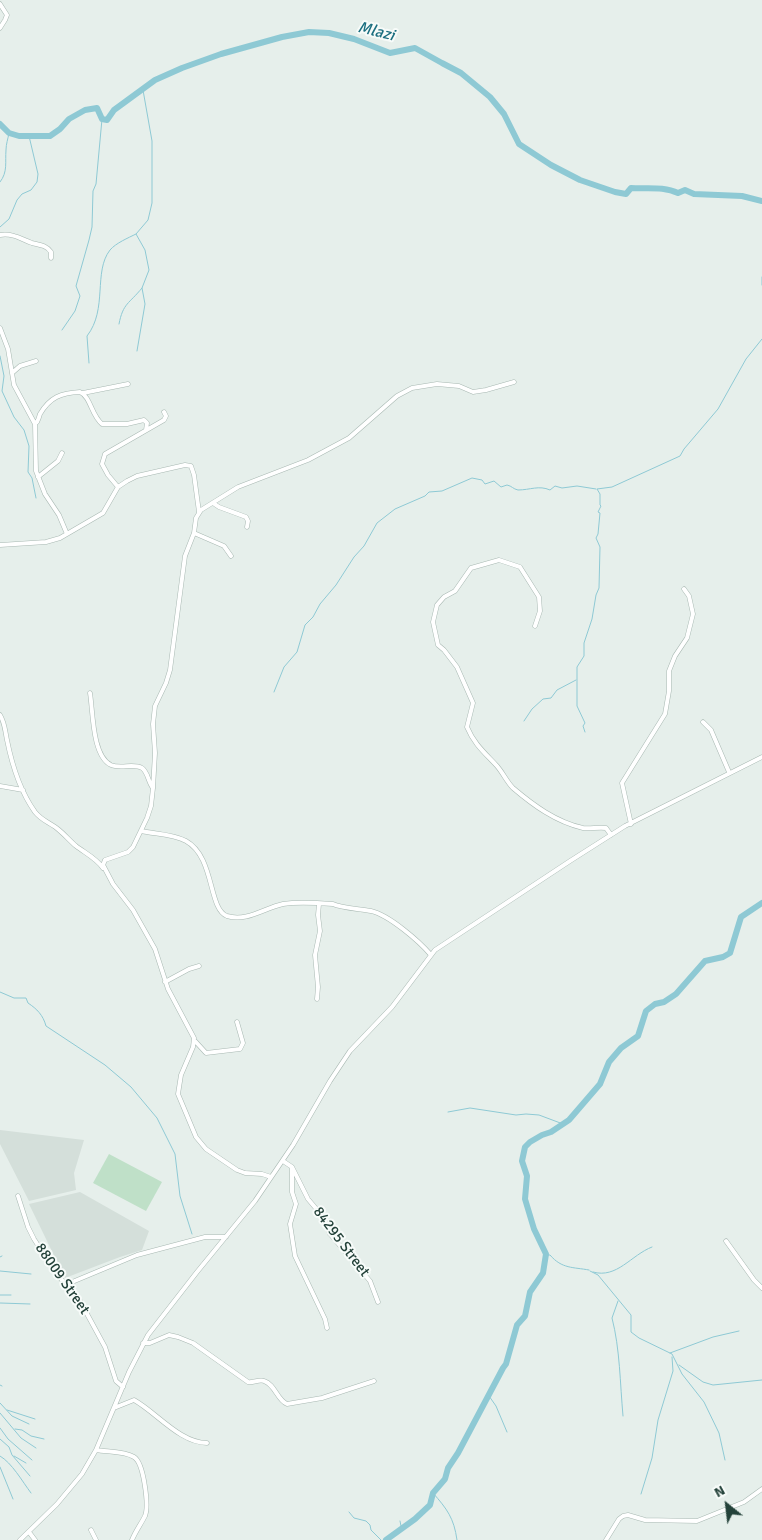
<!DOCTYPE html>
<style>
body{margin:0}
#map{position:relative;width:762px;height:1540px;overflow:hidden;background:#e6efeb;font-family:Signika,sans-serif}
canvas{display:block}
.north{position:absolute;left:702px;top:1480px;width:50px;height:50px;-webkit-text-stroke:4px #f7fbf9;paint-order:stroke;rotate:331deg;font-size:14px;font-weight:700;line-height:20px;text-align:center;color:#24423a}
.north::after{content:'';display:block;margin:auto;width:18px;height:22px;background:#24423a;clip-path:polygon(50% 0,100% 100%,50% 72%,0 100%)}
</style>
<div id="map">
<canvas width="762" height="1540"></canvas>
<div class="north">N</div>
</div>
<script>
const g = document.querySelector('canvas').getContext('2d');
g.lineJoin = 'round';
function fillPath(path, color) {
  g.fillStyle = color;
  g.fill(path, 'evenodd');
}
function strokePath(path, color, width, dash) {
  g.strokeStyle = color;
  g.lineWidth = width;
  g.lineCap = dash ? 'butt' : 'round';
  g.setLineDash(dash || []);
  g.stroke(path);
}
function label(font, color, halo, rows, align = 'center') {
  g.font = font + ' Signika,sans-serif';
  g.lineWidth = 4;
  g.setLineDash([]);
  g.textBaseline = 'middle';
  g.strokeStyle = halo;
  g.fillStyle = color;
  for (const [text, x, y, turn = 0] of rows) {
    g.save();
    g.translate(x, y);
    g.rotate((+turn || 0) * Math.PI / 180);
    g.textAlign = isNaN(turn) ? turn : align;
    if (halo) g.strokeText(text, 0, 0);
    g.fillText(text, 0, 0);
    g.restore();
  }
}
fillPath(new Path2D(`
 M0,1130L84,1140L74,1173L76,1190L29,1201L0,1144Z
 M80,1192L149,1231L142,1250L120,1257L65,1278L29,1204Z`), '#d4dfda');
fillPath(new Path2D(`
 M109,1154L162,1182L146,1211L93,1183Z`), '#bfe0c8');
strokePath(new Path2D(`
 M0,182C8,172 5,162 6,150C6,144 8,139 9,133
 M0,227L9,219L17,200L22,194L31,190L37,182L38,174L29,136
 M762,277V285
 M119,324C123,303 129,304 142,288
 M62,330L75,311L80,296L76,286L89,240L92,227L93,191L96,184L102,119
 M137,351L145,304L142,288L149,270L145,250L136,234L148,220L152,203V141L143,90
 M0,356L4,376L2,391L14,417L24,430L29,446L28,472L32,478L36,498
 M89,363L87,336C108,309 93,272 110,250C116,243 128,238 136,234
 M274,692L284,667L297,652L305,625L313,617L320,604L336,585L354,557L364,546L377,523L395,509L425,496L429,492L442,491L472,478L482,480L485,484L494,481L501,487L507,485C512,486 513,489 518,490C530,490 539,485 550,490L555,486L562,488L577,486L596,489
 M524,721L532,709L543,699L551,698L557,690L576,680
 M585,732L583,726L585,723L577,706V667L584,656V643L592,619L596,595L599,588L600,547L596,538L598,534L600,513L598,512L601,506L600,505V494L597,489L612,487L680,456L684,449L718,409L746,359L762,339
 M0,992L14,998H26L28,1003C37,1009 43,1015 46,1026L105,1065L131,1087L157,1118L175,1154L180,1196L192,1234
 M448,1112L470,1108L516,1115L526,1114L539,1115L563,1124
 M546,1255H550C562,1269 573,1267 589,1270
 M0,1257L2,1256
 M0,1271L31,1274
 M590,1271L598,1275L631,1315V1332L639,1338L672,1354L682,1374L704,1402L719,1433L725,1460
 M593,1272C617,1279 631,1255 652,1247
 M0,1295H11
 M618,1301L612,1318C620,1349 620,1383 623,1416
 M0,1303L30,1304
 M670,1353L713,1337L739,1331
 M679,1365L703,1382L713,1385L762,1380
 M0,1385L2,1386
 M489,1396L496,1406L507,1432
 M0,1403L12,1416L29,1424
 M7,1410L35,1419
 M0,1413L21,1438L36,1448
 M0,1428L8,1439L32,1460
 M15,1429L22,1430L31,1436L44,1439
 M0,1439L9,1447L12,1455L30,1476
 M0,1456C12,1463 22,1481 31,1493
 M14,1456L26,1463
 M0,1467L13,1499
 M433,1493C447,1509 454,1518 457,1540
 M641,1494L652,1458L658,1420L673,1371L672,1357
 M349,1512L354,1518L366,1521L370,1525L371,1530L381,1540
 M400,1521L401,1526L404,1527`), '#8ec9d4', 1);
strokePath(new Path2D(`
 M0,124L9,133L19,136H50L60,129L69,119L85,110L97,108L102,119L107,120L114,110L155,80L182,68L221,54L282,37L309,32L329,33L354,39L390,53L415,48L442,63L461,73L490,97L504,114L519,144L551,165L580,180L615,192L626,194L631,188C647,189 664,186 678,193L685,190L694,194L742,196L762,201
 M386,1540L415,1519L430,1505L433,1493L445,1479L448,1468L458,1453L503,1368L506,1364L517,1325L525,1316L530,1292L543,1273L546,1254L534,1229L525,1199L527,1176L522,1161L525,1147L530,1142L542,1135L551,1132L569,1120L600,1084L609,1062L621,1048L638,1036L646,1011L655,1004L664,1002L676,994L705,961L723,957L730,953L741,917L762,903`), '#8ec9d4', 6);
const minor = new Path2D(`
 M0,4L7,15L5,20L0,28
 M0,235C13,233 21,239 32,243C40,245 46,245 51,252V258
 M0,328L8,349L14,385L35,424L36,471L45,494L59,515L67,534
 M12,373L20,366L36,361
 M83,393L128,384
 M35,424C39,421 38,419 40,414C50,397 61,393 80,392C91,397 91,415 102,424H127L144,420L147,423L146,430
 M38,477L58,461L62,453
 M118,487L108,475L102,464L105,454L164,420L166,416L164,412
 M213,503L219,507L246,517L248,521L247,527
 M194,533L224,546L231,556
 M0,545L46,542L60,538L103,513L118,487L127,481L137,476L185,465L191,466L194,475L199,512
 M535,626L540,611L539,597L520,567L499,560L471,568L455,591L444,597L437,605L433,622L438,645L444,650L457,667L473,703L467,727C474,744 485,753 497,766C503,773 507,782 513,788C533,805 556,822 583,828C590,829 598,827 606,828L611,835
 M90,693C93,711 92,756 111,765C121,769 134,763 142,768C148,772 148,782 153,788
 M0,715C5,723 5,731 7,740C12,765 20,791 35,812C42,821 51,823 59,830C65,835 70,841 76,846C85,853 96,858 103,868
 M703,722L711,730L729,772
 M0,786L23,790
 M631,824L622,783L665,714L669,691V671L675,656L687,638L693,614L689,596L684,589
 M141,831C155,834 173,834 186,841C215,857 208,909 227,916C247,922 264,908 283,904C295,902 320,903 333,904C341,908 361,909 371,911C389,915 419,941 431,955
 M165,982L189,969L199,966
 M317,999L318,987L315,955L320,931L318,915L319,904
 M195,1041L206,1053L240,1049L243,1043L237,1022
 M283,1161L292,1167L308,1199L324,1218L330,1234L370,1281L378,1302
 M292,1167V1192L296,1204L290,1224L295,1256L325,1319L327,1328
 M271,1177L262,1174L245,1173L237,1170L206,1149L196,1137L178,1094L181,1075L193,1047L194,1038L168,989L155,949L133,910L113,884L103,865L105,860L128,852L133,847L147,818L151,806L153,788L155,753L153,724L155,706L166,683L170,670L185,556L194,533L196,518L201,510L238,487L308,460L349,438L397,396L412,388L437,384L459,386L473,392L486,390L514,382
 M18,1196L28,1227L34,1239L55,1272L80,1301L105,1347L116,1381L123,1387
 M726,1241L754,1280L762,1288
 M65,1285L137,1255L205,1237H226
 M143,1343H150L169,1335L178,1337L193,1343L248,1382C254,1383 259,1379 264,1381C275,1384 277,1400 287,1404L322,1398L374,1381
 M114,1408L134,1400C156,1412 180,1443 207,1443
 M96,1450C108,1452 124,1451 134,1457C144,1463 149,1506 145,1516C141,1524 135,1532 132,1540
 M91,1530L96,1540
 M29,1532L35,1540
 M20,1540L57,1504L82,1474L96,1450L129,1372L148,1335L197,1272L255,1201L293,1145L330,1081L350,1051L392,1007L435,950L570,861L625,826L762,757
 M606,1540L619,1519L623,1516L628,1515L645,1520L697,1521L744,1502L762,1489`);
strokePath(minor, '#a8b8b2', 5);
strokePath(minor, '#fff', 4);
label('15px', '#24423a', '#f7fbf9', [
 ["84295 Street",341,1242,53],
 ["88009 Street",62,1279,55]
]);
label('italic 16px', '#1c6f80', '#f7fbf9', [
 ["Mlazi",376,32,14]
]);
</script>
